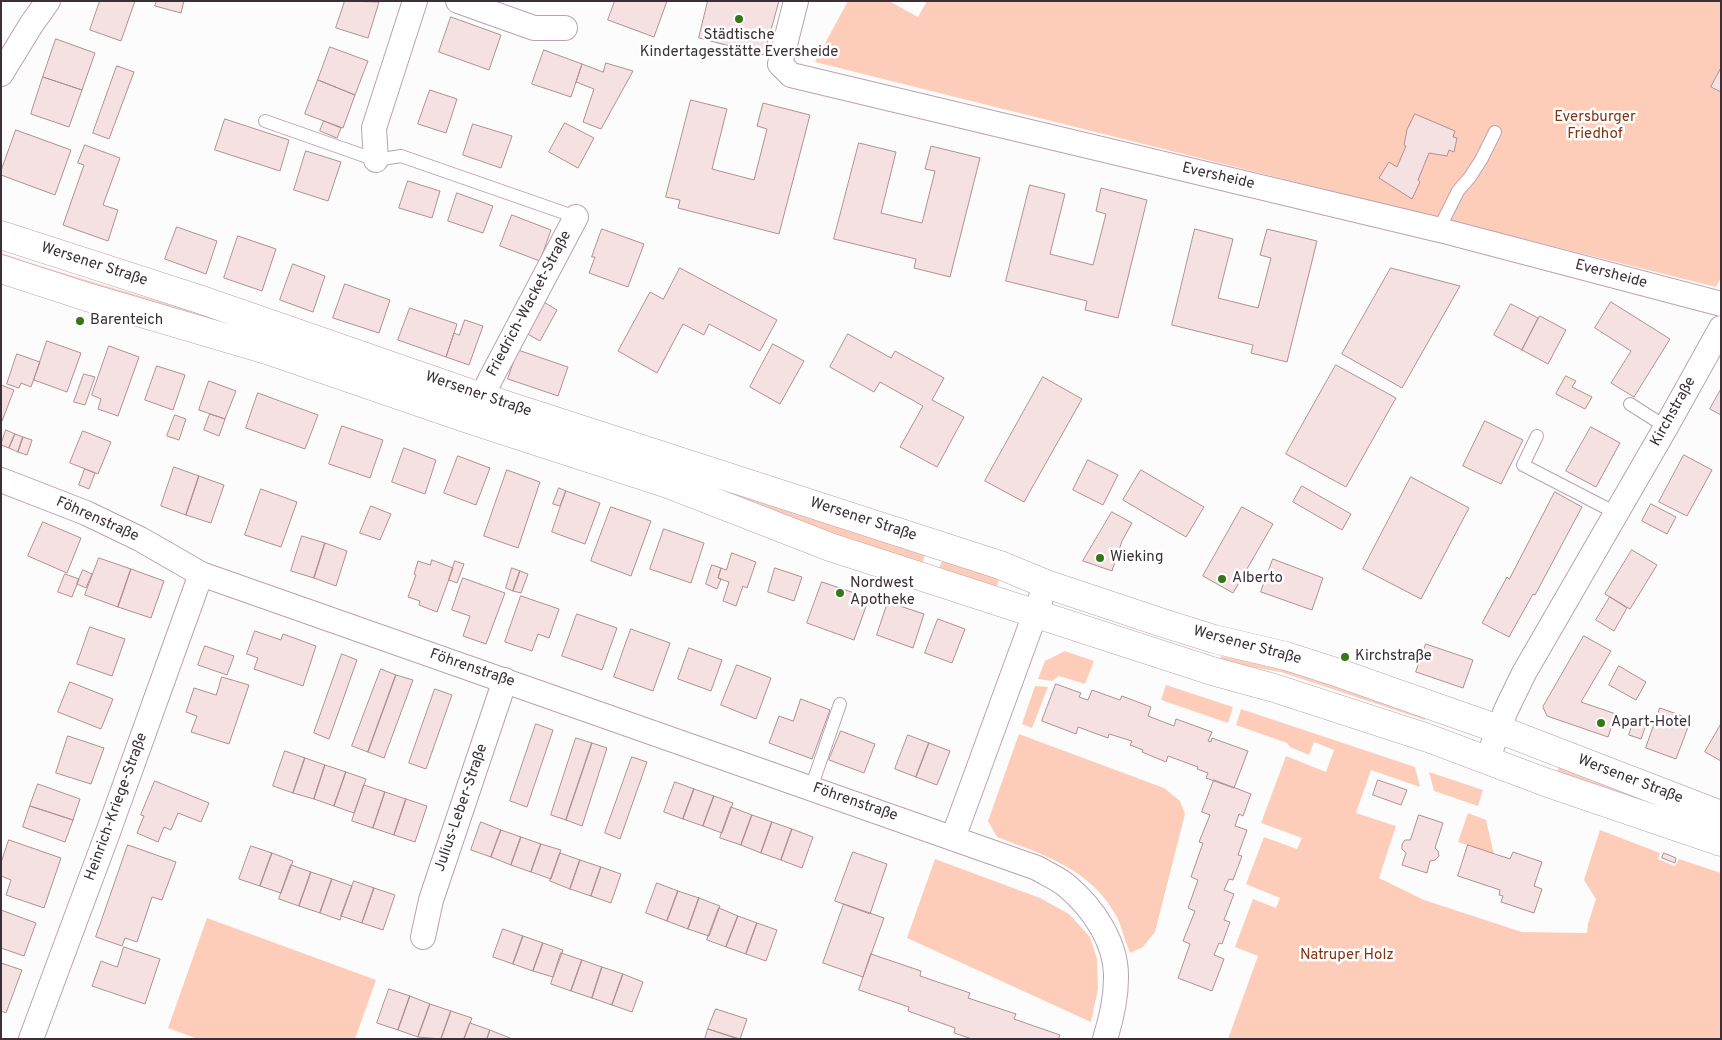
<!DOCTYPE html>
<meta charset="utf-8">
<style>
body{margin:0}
#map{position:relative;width:1722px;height:1040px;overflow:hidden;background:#fcfcfc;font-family:Overpass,sans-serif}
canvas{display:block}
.frame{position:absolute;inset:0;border:2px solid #3b3037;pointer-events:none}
</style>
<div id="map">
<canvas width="1722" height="1040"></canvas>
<div class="frame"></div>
</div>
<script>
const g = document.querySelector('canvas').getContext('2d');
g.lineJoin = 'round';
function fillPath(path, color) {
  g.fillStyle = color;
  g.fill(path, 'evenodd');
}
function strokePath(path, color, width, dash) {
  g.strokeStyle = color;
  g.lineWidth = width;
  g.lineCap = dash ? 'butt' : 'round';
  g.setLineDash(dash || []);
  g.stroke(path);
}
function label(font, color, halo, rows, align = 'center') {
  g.font = font + ' Overpass,sans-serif';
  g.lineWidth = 5;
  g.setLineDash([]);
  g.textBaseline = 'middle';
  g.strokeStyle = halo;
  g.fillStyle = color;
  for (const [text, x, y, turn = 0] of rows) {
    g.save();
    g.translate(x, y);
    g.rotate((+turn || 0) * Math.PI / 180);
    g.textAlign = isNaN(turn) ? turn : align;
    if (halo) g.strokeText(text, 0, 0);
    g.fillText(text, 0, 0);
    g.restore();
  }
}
fillPath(new Path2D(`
 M848,1H889L918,17L927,1H1721V278L1716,287L815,62Z
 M1,253C102,287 206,313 307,347L1,259Z
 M520,420L926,552L921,568Z
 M943,557L1000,575L996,591L938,573Z
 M1065,651L1094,661L1085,684L1059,676L1052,681L1038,679L1045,661Z
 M1221,656L1281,666L1427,715L1425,720L1281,672L1220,662Z
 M1166,685L1233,707L1228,723L1161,700Z
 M1035,686L1048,687L1032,728L1022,724Z
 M1241,709L1415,767L1420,787L1371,770L1356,813L1396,826L1379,878L1424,900L1522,932L1587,933L1588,924L1596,899L1584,880L1600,830L1660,853L1658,859L1675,866L1679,859L1721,873V1039H1228L1258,956L1235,947L1253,899L1276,908L1280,898L1246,884L1264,837L1297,849L1302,838L1261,823L1286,756L1326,772L1334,750L1314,742L1309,755L1290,747L1287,743L1236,725Z
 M1019,734L1164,788L1180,801L1185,814L1155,932L1143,947L1130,953C1125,941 1122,928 1117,917C1091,869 1044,855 997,837L988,821Z
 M1560,764L1721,825V832L1556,775Z
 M1429,772L1483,790L1478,806L1434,791Z
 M1468,813L1486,820L1494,854L1458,842Z
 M935,859L1040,898L1069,914L1090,937L1097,959L1098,989L1091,1022L907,938Z
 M207,918L376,980L355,1039H198L168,1028Z`), '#fecdb9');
const building = new Path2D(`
 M100,1H135L121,41L90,30Z
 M157,1H184L181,13L155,6Z
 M345,1L379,2L368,38L336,28Z
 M615,1H667L654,37L608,20Z
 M708,1H779L764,55L699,38Z
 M451,17L501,35L489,70L439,52Z
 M56,39L95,53L82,90L43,77Z
 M330,47L368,61L355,95L318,80Z
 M544,50L582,64L571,97L532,84Z
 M606,63L633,71L601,129L583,122L594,89L576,82L582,64L603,72Z
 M117,66L134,72L109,139L93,133Z
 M1721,68V92L1711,87Z
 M43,77L82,90L69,127L31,114Z
 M318,80L355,95L343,128L305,114Z
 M430,90L457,99L446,133L418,124Z
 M691,100L727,109L712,169L754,180L767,129L757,126L763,103L810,115L779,234L678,208L680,200L666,197Z
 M1415,114L1455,131L1453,137L1457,138L1454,152L1449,150L1447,156L1429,153L1418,180L1420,182L1412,199L1379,178L1389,162L1397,167L1406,146L1404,145L1407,130Z
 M225,119L289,140L280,171L215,150Z
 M324,121L341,128L337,138L320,131Z
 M565,123L594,138L578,168L549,152Z
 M473,124L512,136L501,168L463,155Z
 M16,130L71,150L55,195L1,175V171Z
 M859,143L896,152L881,213L922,223L935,171L925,169L931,146L980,158L950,277L914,268L916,259L834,239Z
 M85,145L120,158L103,205L118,210L108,241L63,225L84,165L78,163Z
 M306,151L341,162L328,201L294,190Z
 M408,181L440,191L432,218L399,208Z
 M1030,185L1065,194L1050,254L1093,265L1106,214L1096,211L1101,188L1147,200L1118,318L1085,310L1087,301L1006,281Z
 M457,193L493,206L483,233L448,221Z
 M512,215L551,230L540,261L500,246Z
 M177,227L217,241L206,274L165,259Z
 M602,229L644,244L628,287L589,273L595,257H592Z
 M1195,229L1233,239L1218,298L1258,308L1271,258L1260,255L1267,229L1317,241L1287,362L1251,353L1253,345L1172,325Z
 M238,236L276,249L262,291L224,278Z
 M293,264L325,276L313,312L280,300Z
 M680,268L777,320L760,351L709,324L704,335L683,324L657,373L618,351L650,292L663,299Z
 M1391,268L1460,286L1402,388L1342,354Z
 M345,284L390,300L379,333L333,318Z
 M542,301L557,310L540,341L524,332Z
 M1611,302L1670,339L1634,397L1611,383L1631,351L1595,328Z
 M1511,304L1538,318L1522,350L1494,335Z
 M410,308L457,324L446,357L398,340Z
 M1540,316L1566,330L1548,364L1522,350Z
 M465,320L483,326L469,365L446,357L454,333L459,335Z
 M848,334L891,358L895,351L944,378L932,400L964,417L937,467L900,447L923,406L880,382L874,392L830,367Z
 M47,341L81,353L67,392L34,380Z
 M773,344L804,361L780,404L750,387Z
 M109,346L139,357L118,416L98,409L101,399L92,395Z
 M518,350L568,367L558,396L508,379Z
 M17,354L40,362L31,387L21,383L19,388L7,384Z
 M1336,365L1396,398L1346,487L1286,454Z
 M157,366L185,375L173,410L145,400Z
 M84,374L95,377L85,405L74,402Z
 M1566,376L1576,381L1572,387L1592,397L1585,409L1556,394Z
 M1043,377L1082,399L1024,502L985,481Z
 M209,381L236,391L225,419L199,410Z
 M1,385L14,390L2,421H1Z
 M1721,389V415L1710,409Z
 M258,393L318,415L305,449L246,428Z
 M210,414L225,419L219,436L204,430Z
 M175,415L186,419L179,440L167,436Z
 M1485,421L1523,440L1501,484L1463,466Z
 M342,426L383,440L370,478L329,464Z
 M1591,427L1620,443L1596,487L1566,471Z
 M6,430L15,434L9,448L1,445Z
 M83,431L111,442L98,474L70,463Z
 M15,434L23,437L18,452L9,448Z
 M23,437L32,440L27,455L18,452Z
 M404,448L436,460L425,494L392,482Z
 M1684,455L1712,470L1687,516L1659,502Z
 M458,456L490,468L476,505L444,493Z
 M1088,460L1118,475L1103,505L1073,490Z
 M174,467L199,476L186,515L161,506Z
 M85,469L95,473L89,489L79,485Z
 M507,470L540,482L518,548L484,536Z
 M1141,470L1204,507L1186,537L1123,500Z
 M199,476L224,485L211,523L186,515Z
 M1411,477L1469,508L1421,599L1363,569Z
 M1302,486L1351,514L1342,530L1293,502Z
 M559,488L566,491L560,506L553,504Z
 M261,489L297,502L281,547L245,535Z
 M566,491L600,503L585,544L552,532Z
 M1555,492L1582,507L1535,595L1533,594L1509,637L1482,623L1507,577L1509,579Z
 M1651,504L1676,517L1667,534L1642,521Z
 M371,506L391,514L380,540L360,533Z
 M611,507L651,521L631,576L591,561Z
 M1242,507L1273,524L1233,593L1203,576Z
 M1112,512L1132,523L1122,541L1112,571L1083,561Z
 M43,522L81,538L67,573L28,556Z
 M664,529L704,543L691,583L650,569Z
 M302,536L325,543L314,578L291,571Z
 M325,543L347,551L336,586L314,578Z
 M1632,550L1657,565L1630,609L1605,594Z
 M732,553L756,562L747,588L743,586L736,606L723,601L729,582L718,578L721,568L726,570Z
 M99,558L131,569L118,607L85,595Z
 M1273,559L1323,578L1312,610L1261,592Z
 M432,560L453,568L437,612L419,605L420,601L408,597L416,575L414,574L418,561L430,565Z
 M455,561L464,564L457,583L449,580Z
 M712,565L721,568L718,578L721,579L717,589L706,584Z
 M512,568L520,571L513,591L506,588Z
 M775,568L802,577L794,601L768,592Z
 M131,569L164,581L151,618L118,607Z
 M83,570L92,574L86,588L77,584Z
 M520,571L528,574L521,593L513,591Z
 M65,574L79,579L72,597L58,592Z
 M463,578L505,593L486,644L463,636L470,616L452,610Z
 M822,582L869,598L854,640L807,623Z
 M521,596L559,609L549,638L538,634L532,651L505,642Z
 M1610,597L1627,608L1614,631L1596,620Z
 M888,602L924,614L913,648L877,635Z
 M577,614L617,628L602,670L562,656Z
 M938,619L965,629L952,663L925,653Z
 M90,627L125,639L112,676L77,664Z
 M631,629L670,643L653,691L614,677Z
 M255,631L281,640L283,634L316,646L303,686L254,669L258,658L247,654Z
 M1584,636L1611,651L1581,702L1616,714L1608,737L1547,716L1543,707Z
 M1426,644L1473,660L1463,688L1416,672Z
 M205,646L234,656L227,675L198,665Z
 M689,648L722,660L711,691L678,679Z
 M342,654L357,660L329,739L314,733Z
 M737,665L771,678L756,719L721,705Z
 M1619,666L1646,682L1636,700L1609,685Z
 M381,669L396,675L368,752L352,746Z
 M396,675L413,680L384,758L368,752Z
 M222,677L249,685L229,744L191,732L197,716L186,712L194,688L216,695Z
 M70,682L113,699L101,729L58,712Z
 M1056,684L1081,693L1079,697L1088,700L1092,690L1120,700L1122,696L1151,707L1148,716L1174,726L1176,719L1212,732L1208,741L1211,742L1212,738L1248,751L1234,788L1206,778L1208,773L1197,769L1198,767L1168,756L1166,762L1142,752L1143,750L1130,745L1132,741L1109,734L1108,738L1078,727L1076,734L1042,721Z
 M435,689L452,695L426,769L409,763Z
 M801,699L830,710L812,759L769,743L779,716L793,721Z
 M1660,708L1691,719L1676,759L1646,748Z
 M1635,717L1647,722L1641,739L1629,735Z
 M536,724L553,730L527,807L510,801Z
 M1721,724V761L1705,752Z
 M841,731L875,744L864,773L829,760Z
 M908,735L929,743L916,777L895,769Z
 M68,736L104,748L91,784L56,773Z
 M576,738L592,743L566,820L551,815Z
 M592,743L607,748L582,826L566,820Z
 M929,743L950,751L937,785L916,777Z
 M285,751L305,758L293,793L273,786Z
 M632,757L647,762L620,839L605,833Z
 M305,758L325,765L314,799L293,793Z
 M325,765L346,772L334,806L314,799Z
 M346,772L366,779L354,813L334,806Z
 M1214,780L1251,794L1243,816L1239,814L1235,826L1247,830L1238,855L1242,856L1233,880L1229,879L1224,890L1234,894L1224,920L1230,922L1222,944L1219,943L1214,955L1224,959L1212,991L1178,978L1190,944L1183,941L1195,911L1188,908L1198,880L1191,877L1203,843L1199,842L1210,815L1202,812Z
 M1378,780L1407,790L1401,805L1373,795Z
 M155,781L209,803L201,822L178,813L171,830L164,827L158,842L137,833L144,816L141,815Z
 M675,782L694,789L683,819L664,812Z
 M38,784L80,799L73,820L30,806Z
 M364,785L385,792L373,828L352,821Z
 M694,789L714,796L703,826L683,819Z
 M385,792L406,799L394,835L373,828Z
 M714,796L733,803L722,833L703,826Z
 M406,799L427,806L415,842L394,835Z
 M30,806L73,820L65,842L23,827Z
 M731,807L752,815L741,845L720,838Z
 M752,815L772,822L761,853L741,845Z
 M1419,815L1443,823L1435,848L1438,851L1439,856L1435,860L1430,861L1427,873L1402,865L1406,853L1402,849V844L1405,840H1410Z
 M481,822L501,830L491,857L471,850Z
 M772,822L792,829L781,860L761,853Z
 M792,829L813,837L802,868L781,860Z
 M501,830L521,837L511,865L491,857Z
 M521,837L541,844L531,872L511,865Z
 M9,840L61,858L44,908L6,895L11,880L1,876V863Z
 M541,844L561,850L551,879L531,872Z
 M128,845L176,862L162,900L152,897L137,942L125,938L122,946L96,937Z
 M1468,845L1510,859L1513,852L1542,862L1534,886L1542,889L1534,913L1501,902L1503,896L1499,895L1500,890L1458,876Z
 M251,846L272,853L260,886L239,879Z
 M853,852L887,864L870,914L835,901Z
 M272,853L293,861L281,893L260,886Z
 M560,853L580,860L570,889L550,881Z
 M1664,853L1676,858L1675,863L1662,858Z
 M580,860L601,867L591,896L570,889Z
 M291,865L311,872L299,906L279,899Z
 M601,867L621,874L611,903L591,896Z
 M311,872L332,879L320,913L299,906Z
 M332,879L352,886L340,920L320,913Z
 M354,881L374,888L362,923L341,916Z
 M657,883L678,891L667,921L646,913Z
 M374,888L395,895L383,930L362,923Z
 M678,891L699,898L688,929L667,921Z
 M699,898L720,906L709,936L688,929Z
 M844,904L884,918L863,977L823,963Z
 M719,908L738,916L726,947L707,940Z
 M1,910L36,923L24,956L1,948Z
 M738,916L757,923L746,954L726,947Z
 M757,923L777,930L766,961L746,954Z
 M503,929L523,936L513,964L493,957Z
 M523,936L543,943L533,971L513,964Z
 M543,943L563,950L553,977L533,971Z
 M124,947L160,959L145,1004L92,986L101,961L117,967Z
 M561,953L582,960L571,991L551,984Z
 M871,954L921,971L920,976L970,993L968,998L1016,1014L1014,1019L1060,1035L1058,1039H972L954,1033L955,1028L908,1011L909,1007L859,990Z
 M582,960L602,967L592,998L571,991Z
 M1,963L22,970L6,1013L1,1011Z
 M602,967L623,974L612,1005L592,998Z
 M623,974L643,982L632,1012L612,1005Z
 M389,989L410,996L398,1030L377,1023Z
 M410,996L430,1004L418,1037L398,1030Z
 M430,1004L451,1011L441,1039L418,1037Z
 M716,1009L747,1019L740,1039L708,1029Z
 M451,1011L472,1018L464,1039H441Z
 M470,1023L490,1030L487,1039H464Z
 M708,1029L738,1039H705Z
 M490,1030L510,1038V1039H487Z`);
fillPath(building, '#f5e1e2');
strokePath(building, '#b09093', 1);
const lane = new Path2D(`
 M265,121L376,160L401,156L576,217
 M1440,230L1444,219L1458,191L1470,177L1481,160L1495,132
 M1630,404L1666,427
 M1537,436L1523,465L1616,513
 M811,788L840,704`);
const street = new Path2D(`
 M458,1L534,28H565
 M796,1L780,64L791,75L1440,230L1721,304
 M1,74L31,25L48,1
 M376,160L374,128L415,1
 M474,413L491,378L576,217
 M1,480L86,513L140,539L201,574L1037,868C1047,874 1059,879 1067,886C1093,908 1117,943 1116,978C1116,999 1111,1020 1105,1039
 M1487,760L1506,710L1524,673L1666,427L1721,328
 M953,838L1046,584
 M423,937L431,900L505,680
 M31,1039L107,835L201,574`);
const secondary = new Path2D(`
 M1,235L202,300L481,397L1000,565L1046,584L1163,623L1214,639L1286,656L1339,673L1498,729L1721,815
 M1,269L87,297L267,350L471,420L668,484L830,547L1212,671L1274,688L1428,738L1545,782L1721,842`);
strokePath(lane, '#bca1b2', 14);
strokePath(street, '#bca1b2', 26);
strokePath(secondary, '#bca1b2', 29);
strokePath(lane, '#fff', 12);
strokePath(street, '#fff', 24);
strokePath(secondary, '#fff', 28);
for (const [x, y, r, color] of [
 [739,19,5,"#337718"],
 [80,321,5,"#337718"],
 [1100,558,5,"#337718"],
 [1222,579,5,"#337718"],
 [840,593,5,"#337718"],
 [1345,657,5,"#337718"],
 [1601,723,5,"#337718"]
]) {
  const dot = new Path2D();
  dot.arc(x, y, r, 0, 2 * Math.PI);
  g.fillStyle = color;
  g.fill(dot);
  strokePath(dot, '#fff', 2);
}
label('15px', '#3b3037', '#fff', [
 ["Städtische",739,36,"center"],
 ["Kindertagesstätte Eversheide",739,53,"center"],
 ["Barenteich",90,321],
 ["Wieking",1110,558],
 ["Alberto",1232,579],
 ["Nordwest",850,584],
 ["Apotheke",850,601],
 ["Kirchstraße",1355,657],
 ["Apart-Hotel",1611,723]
], 'left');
label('15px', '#803612', '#fff', [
 ["Eversburger",1595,118],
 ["Friedhof",1595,135],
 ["Natruper Holz",1347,956]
]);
label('15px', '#3b3037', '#fff', [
 ["Eversheide",1218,177,13],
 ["Wersener Straße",94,265,18],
 ["Eversheide",1611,275,15],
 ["Friedrich-Wacket-Straße",530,304,-62],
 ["Wersener Straße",478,395,19],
 ["Kirchstraße",1674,412,-61],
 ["Föhrenstraße",97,520,24],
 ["Wersener Straße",863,520,18],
 ["Wersener Straße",1247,646,15],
 ["Föhrenstraße",472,669,19],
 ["Wersener Straße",1630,780,21],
 ["Föhrenstraße",855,803,19],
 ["Heinrich-Kriege-Straße",117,807,-70],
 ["Julius-Leber-Straße",462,808,-71]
]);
</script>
